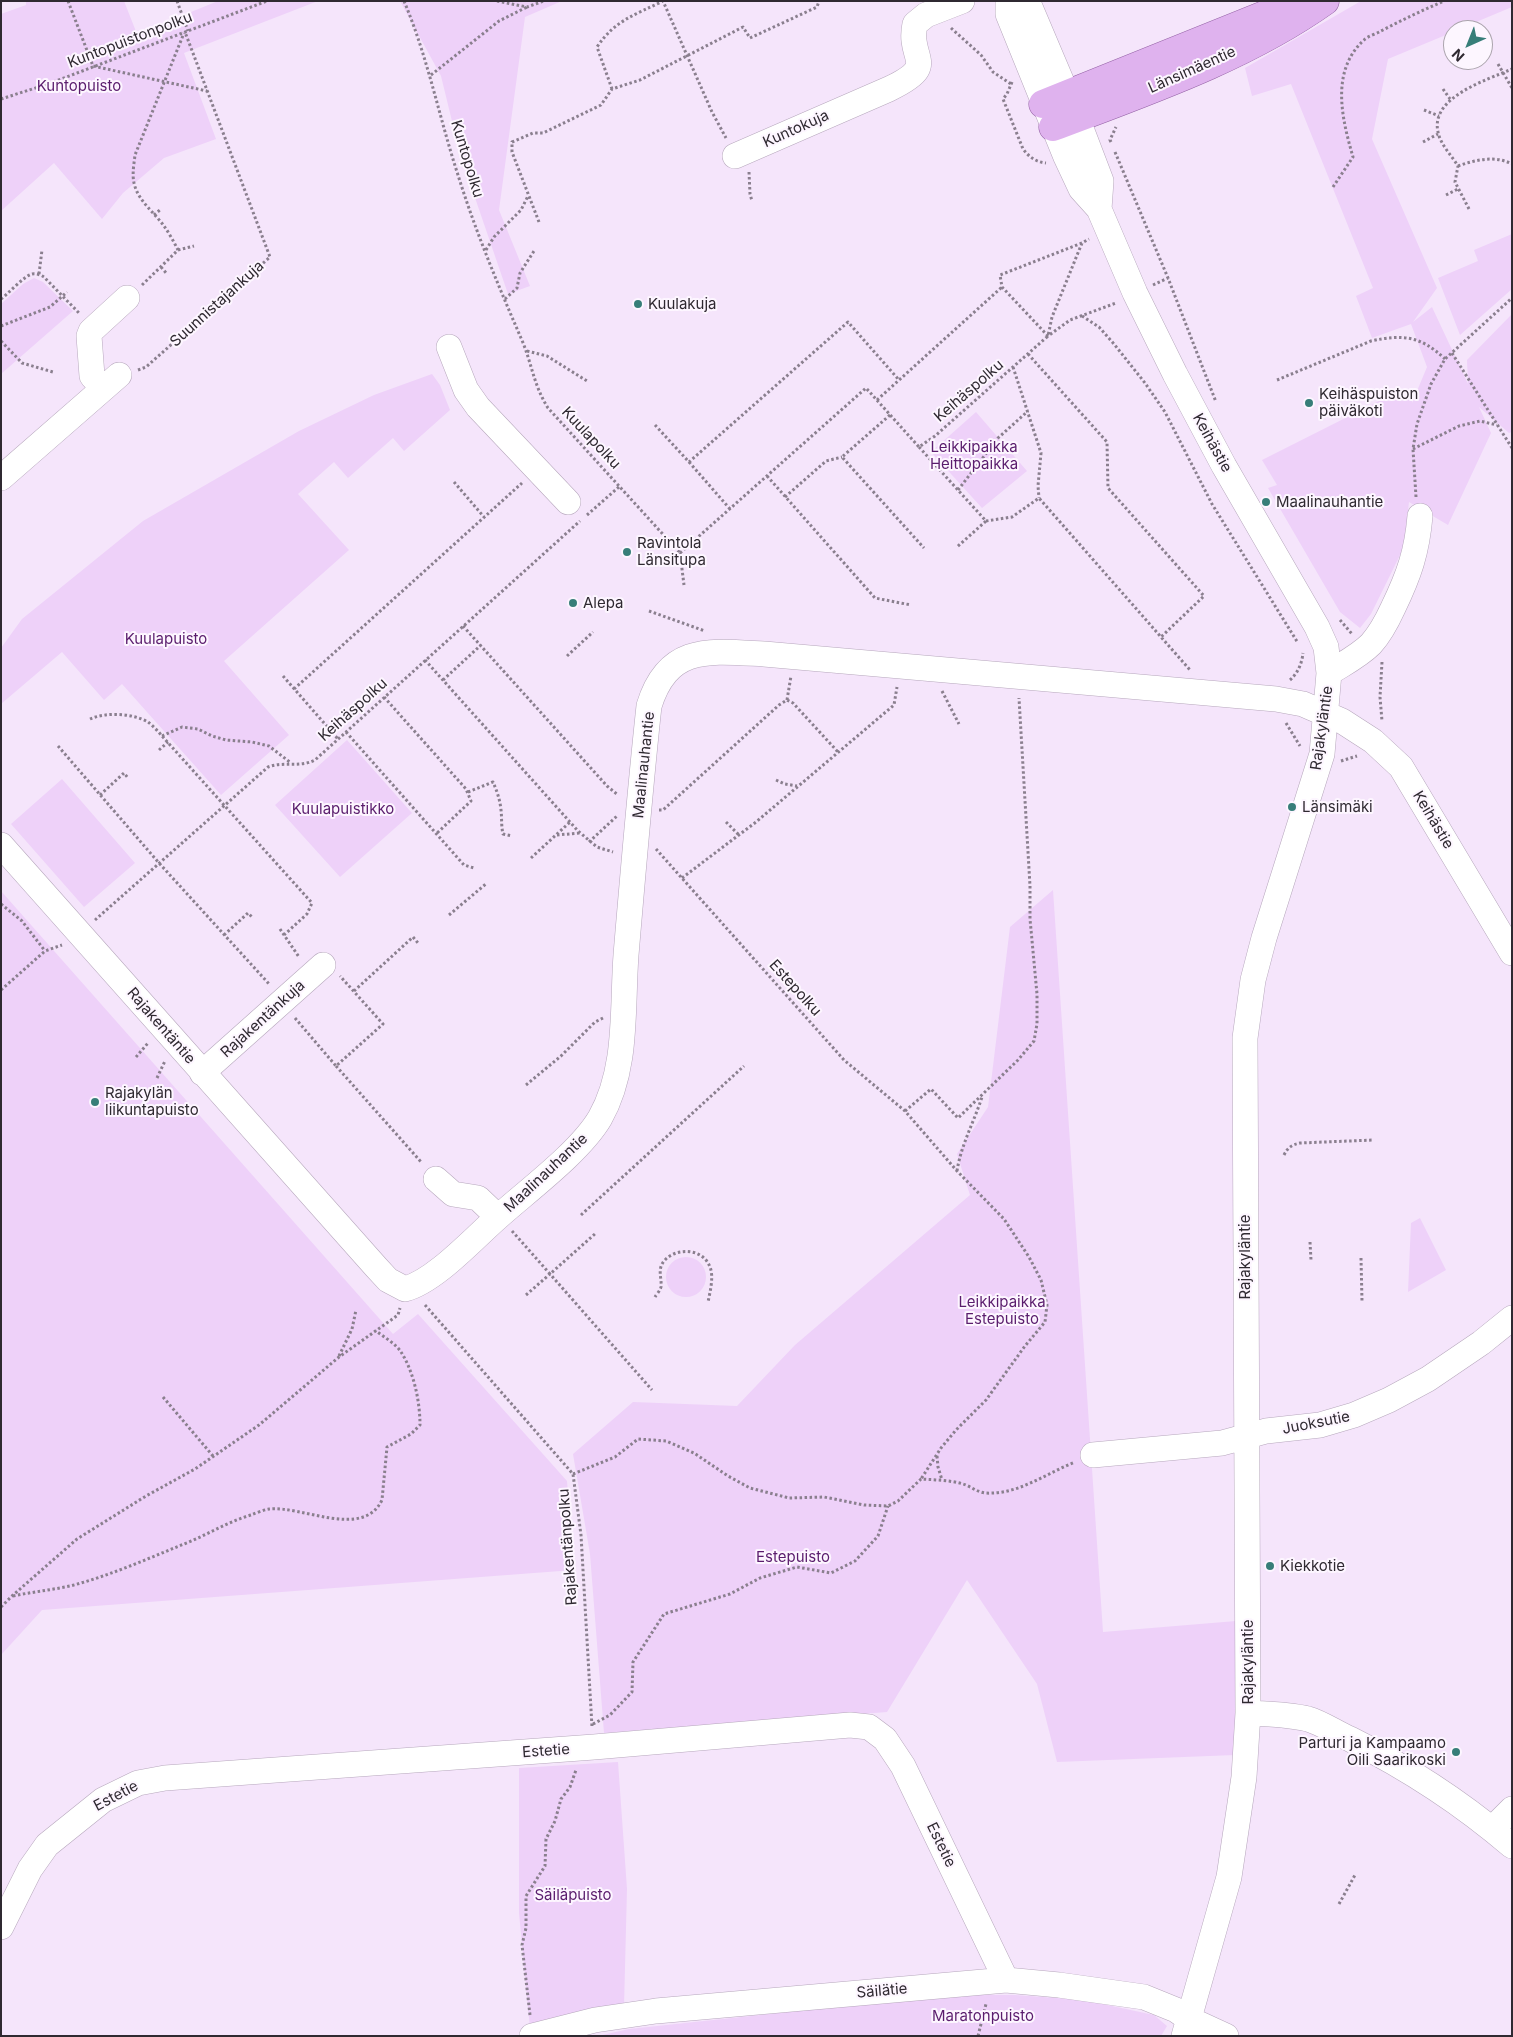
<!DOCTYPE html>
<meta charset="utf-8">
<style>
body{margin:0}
#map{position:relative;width:1513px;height:2037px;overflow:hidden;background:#f5e5fb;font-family:Inter,sans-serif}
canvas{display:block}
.frame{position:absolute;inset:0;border:2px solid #2f2931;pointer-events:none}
.north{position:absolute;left:1443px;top:20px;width:50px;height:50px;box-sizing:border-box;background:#fdf6ff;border:1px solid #aba4ad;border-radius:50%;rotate:224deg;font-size:14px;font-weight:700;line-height:20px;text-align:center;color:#2f2931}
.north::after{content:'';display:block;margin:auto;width:18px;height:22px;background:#377e79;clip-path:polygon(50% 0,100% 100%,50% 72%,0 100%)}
</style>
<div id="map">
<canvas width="1513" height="2037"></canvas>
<div class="frame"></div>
<div class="north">N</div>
</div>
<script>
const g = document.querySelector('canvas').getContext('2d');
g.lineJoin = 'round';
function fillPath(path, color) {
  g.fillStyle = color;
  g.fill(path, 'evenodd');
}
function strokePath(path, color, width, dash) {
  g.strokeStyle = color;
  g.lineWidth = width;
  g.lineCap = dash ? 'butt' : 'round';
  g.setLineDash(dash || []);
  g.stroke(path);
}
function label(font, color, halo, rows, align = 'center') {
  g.font = font + ' Inter,sans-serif';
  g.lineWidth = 4;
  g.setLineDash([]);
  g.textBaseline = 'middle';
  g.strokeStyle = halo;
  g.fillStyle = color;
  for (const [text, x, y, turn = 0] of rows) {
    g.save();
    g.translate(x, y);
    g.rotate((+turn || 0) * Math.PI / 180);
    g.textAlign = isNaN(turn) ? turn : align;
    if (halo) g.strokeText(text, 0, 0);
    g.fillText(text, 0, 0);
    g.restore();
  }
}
fillPath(new Path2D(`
 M26,1H124L137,34L218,1H318L184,53L216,139L164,158L123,193L102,219L54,163L1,211V14L26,5Z
 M400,1H562L525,17L499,210L530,286L508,294L460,154L441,76Z
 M1361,1H1512V7L1457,30H1453V32L1388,59L1372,139L1437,288L1413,322L1432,307L1468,384L1467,360L1512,314V432L1509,433L1479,407L1491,433L1448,525L1409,502L1404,547L1371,614L1360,628L1340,612L1268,488L1277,485L1262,460L1391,395L1412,400V403L1427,367L1411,324L1372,338L1356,296L1373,288L1291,84L1252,96L1245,68Z
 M1512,234V289L1460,335L1438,278L1478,261L1474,250Z
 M34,278L43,282L73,311L1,374V304L23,284Z
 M432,374L440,385L450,410L404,451L393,438L348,478L334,462L298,494L349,550L224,661L289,735L221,795L122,684L104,700L62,652L1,704V648L22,619L143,521L299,431L374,395Z
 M976,412L1027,471L982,508L931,452Z
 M347,740L412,813L340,877L275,805Z
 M62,779L135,863L84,907L11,824Z
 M1053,890L1103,1632L1236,1621L1235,1755L1057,1762L1037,1684L967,1580L887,1712L604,1733L590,1554L573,1454L633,1402L737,1406L795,1345L970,1195L957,1154L988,1107L1010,927Z
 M1,891L393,1334L418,1314L567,1481L574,1570L42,1610L1,1655Z
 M1420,1218L1446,1270L1408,1292L1411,1223Z
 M666 1277a20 20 0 1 1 40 0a20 20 0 1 1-40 0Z
 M618,1762L627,1889L624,2007L530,2028L519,1913V1768Z
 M948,1995H1015L1084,2000L1154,2015L1167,2026L1161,2036H598L629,2029Z`), '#eed1f9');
const minor = new Path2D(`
 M1008,1V14L1066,157L1081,189L1099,209L1135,293L1175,374L1224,466L1317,627L1326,647L1329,673L1322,754L1264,938L1253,980L1245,1038L1248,1713L1244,1777L1229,1877L1184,2036
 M1025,1L1030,7L1077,118L1101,181L1099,209
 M735,156L889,89C941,64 907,61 915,24L926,15L962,1
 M449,347L466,390L478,407L568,502
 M103,388L92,376L89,336L91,331L127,298
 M1,478L119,375
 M1329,673C1343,664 1359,656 1371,644C1380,634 1387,621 1393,608C1409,575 1417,552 1420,516
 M1,845L376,1267L388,1280L405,1289C435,1281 473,1239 497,1218C527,1191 580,1152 600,1118C628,1069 622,1009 626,955C633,872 640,789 649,706C668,644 710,651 764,654L1276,699L1303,704L1342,721L1373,741L1401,767L1512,953
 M202,1073L323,965
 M436,1179L453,1194L478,1198L498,1217
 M1093,1455L1222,1443L1266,1431L1320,1425L1354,1415L1389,1400L1428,1379L1481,1343L1512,1318
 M1248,1713C1268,1714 1288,1714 1308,1719C1322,1723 1336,1733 1350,1739C1408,1768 1462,1803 1512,1846
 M1492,1829L1512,1809
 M1,1927L30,1869L47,1845L103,1800L138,1783L165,1778L594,1747L850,1725L869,1727L885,1739L903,1766L1006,1980
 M532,2036L595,2020L656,2011L1006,1980L1059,1985L1144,1997L1176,2010L1189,2019L1226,2036`);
const major = new Path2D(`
 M1043,104L1284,7L1310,1
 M1053,127C1145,92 1245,58 1325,1`);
strokePath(minor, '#b6a7bc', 26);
strokePath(major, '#9361a4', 29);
strokePath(new Path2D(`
 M68,1L93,66L207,91
 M177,1L188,31
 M404,1C428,58 439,117 458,175C475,230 498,285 521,338C532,363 533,384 548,408L680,553
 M497,1L527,7L544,1
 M951,28L981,55L993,72L1011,84
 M1498,64L1512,88
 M431,75L499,21L527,7
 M1012,82L1007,94L1003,99L1023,149C1029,157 1036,162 1046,163
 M612,89L597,47C615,20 635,15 663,1L712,112L726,138
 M1443,89L1450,99
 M1,99L48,84L267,1
 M1424,110L1439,116
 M1111,142L1110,140L1116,127
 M1423,142L1438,134
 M1115,152L1168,278L1216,402
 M1458,166C1475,160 1495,155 1512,164
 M749,172L750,194L752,201
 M1333,187L1353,157C1342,119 1330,71 1364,40C1368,36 1376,34 1381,31C1402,20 1423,10 1444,1
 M1446,195L1458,189
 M1469,209L1455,182L1458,166C1452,156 1440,144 1438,132C1430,97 1487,80 1512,69
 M154,215L161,209
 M539,222L512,152V142L533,133H543L601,105L612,89L640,80L743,27L750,38L817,7L819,1
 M1082,243L1000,275L1002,287L1048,336L1070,320L1116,303
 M178,250L194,246
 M486,250L494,237L521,210L528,196
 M161,267L167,274
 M39,274L42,250
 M142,285L178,250C174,242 169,233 164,226C154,212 138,201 134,183C132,174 134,164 135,155L184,33
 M1153,285L1168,278
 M1,299C8,294 24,276 32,274C36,273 41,275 44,277L80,314
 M505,299L517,288L520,273L534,251
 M1082,316L1099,327L1114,344L1145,383L1165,412L1212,504L1298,643
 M1,326L50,307L67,292
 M1,341L22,363L53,372
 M527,351L547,356L587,381
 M1452,353L1512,448
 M1028,354L1107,442L1108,488L1204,596L1161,637
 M1013,367L1041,453L1038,486L1039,498
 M138,370L146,367L270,257L185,32
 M1277,380L1371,341C1403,334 1421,336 1445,359
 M877,400L1002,287
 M890,415L842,457L924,548
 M655,425L689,462L848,322L899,380
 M919,447L986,521L957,547
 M1413,449L1459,426L1480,421L1497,425
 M689,462L730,509
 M767,476L875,598L911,605
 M454,482L484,517
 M958,490L998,438L1028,411
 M785,497L826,461L842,457
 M1416,497L1413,449L1417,424L1431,384L1445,359L1512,298
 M587,515L620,486
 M986,521L1012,517L1039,498L1190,670
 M680,553L866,388L919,447L935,436L1048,336L1052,317L1082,243L1089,239
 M680,553L684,585
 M649,611L705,631
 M1340,620L1352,634
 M463,626L607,786L618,795
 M567,656L593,632
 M425,660L578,831L597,847L613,852
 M1382,662L1380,697L1382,721
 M283,676L338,739
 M443,680L481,645
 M1290,680C1298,673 1302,663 1303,653
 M294,689L522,483
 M942,691L959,724
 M384,697L466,789L471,801L436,834
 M787,700L791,676
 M90,719C106,712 132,713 148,722C153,726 158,731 162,736L312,903L307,914L284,935
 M1286,723L1300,746
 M346,732L464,865L474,868
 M162,736L182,727L198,729L212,736L226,740L252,742L269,746L291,763
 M58,746L159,863L270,985
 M159,750L168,742
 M1341,761L1357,756
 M776,780L785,784L797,786
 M468,792L493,782C497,791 500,800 501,810C502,818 501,825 503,834L512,836
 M100,795L124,773L128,778
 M659,810H663L779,705L787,700L793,703L838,752
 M726,822L739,835
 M557,835L580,833
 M589,842L617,816
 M656,849L844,1060L905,1111L957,1171L1004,1219L1029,1257L1041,1280L1047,1305L1045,1322L1025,1346L986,1400L956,1430L941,1448L921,1479
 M531,858L570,822
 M682,878L756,822L894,705L897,687
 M1,904L22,921L45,951
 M449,915L487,883
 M95,920L268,767C284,761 300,768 315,760L580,521
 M280,929L299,957
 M224,935L248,913L252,917
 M1,990L45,951L62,945
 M354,991L413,937L418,943
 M295,1018L336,1066L383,1024L340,976
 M136,1057L148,1043
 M336,1066L422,1163
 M157,1078L165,1061
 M526,1085L561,1056L595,1022L603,1018
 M905,1111L931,1089L958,1118L1018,1060L1034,1041L1037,1024V994L1030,919V886L1019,698
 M1284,1155C1288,1147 1292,1145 1300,1143L1374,1140
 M957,1171C961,1145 974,1122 982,1097
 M581,1215L744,1066
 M512,1231L550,1274L596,1233
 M1310,1242L1311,1260
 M1361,1258L1362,1301
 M526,1295L550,1274L652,1390
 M655,1297C656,1295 660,1291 661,1287C662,1278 657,1270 664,1261C676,1247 703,1248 710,1267C714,1277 710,1292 708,1302
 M425,1305L573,1474L581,1535L592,1727
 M339,1356L352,1329L356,1310
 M163,1397L213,1456
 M937,1456L938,1467L942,1480
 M573,1474L615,1457L638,1439L666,1441L694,1453L728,1476L750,1488L789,1498L824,1497L864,1505L888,1506L898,1501L921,1479C935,1480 950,1480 963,1484C970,1486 977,1492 985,1493C1018,1495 1045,1474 1075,1462
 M13,1596C32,1592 51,1590 70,1586C109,1576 147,1559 184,1544C207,1535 227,1522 251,1515C256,1513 263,1510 269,1509C301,1505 363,1540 382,1500L387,1447L411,1434L420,1425C420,1402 414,1372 401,1352C396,1344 384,1337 376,1331
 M1,1607L12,1596L77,1539L146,1496L195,1469L259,1425L339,1357L398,1315L400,1308
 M593,1724L610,1715L632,1692L633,1662L664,1614L730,1594L760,1578L797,1567L831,1573L855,1561L878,1536L888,1506
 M1339,1904L1355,1875
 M530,2015L522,1945L526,1928V1896L545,1866L546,1839L555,1821L561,1799L570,1787L576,1770
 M978,2036L986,2004`), '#8a7f8e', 3, [2.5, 2.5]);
strokePath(minor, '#fff', 25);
strokePath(major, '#dfb2ee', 28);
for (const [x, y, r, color] of [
 [638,304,5,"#377e79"],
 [1309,403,5,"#377e79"],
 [1266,502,5,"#377e79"],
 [627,552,5,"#377e79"],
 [573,603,5,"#377e79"],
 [1292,807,5,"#377e79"],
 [95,1102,5,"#377e79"],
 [1270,1566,5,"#377e79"],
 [1456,1752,5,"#377e79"]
]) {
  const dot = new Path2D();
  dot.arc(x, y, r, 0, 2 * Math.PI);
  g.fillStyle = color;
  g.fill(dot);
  strokePath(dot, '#fdf6ff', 2);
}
label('15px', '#2f2931', '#fdf6ff', [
 ["Kuntopuistonpolku",130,40,-21],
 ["Länsimäentie",1192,70,-24],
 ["Kuntokuja",796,129,-24],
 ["Kuntopolku",467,159,73],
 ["Suunnistajankuja",217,304,-42],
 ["Keihäspolku",969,391,-41],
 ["Kuulapolku",591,438,47],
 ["Keihästie",1212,443,61],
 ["Keihäspolku",353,710,-42],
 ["Rajakyläntie",1322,728,-82],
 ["Maalinauhantie",644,765,-84],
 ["Keihästie",1433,820,59],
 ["Estepolku",795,988,48],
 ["Rajakentänkuja",263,1019,-42],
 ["Rajakentäntie",161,1026,49],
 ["Maalinauhantie",546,1173,-43],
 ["Rajakyläntie",1245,1257,-90],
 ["Juoksutie",1316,1423,-11],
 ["Rajakentänpolku",568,1547,-94],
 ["Rajakyläntie",1248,1662,-90],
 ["Estetie",546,1751,-4],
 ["Estetie",116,1796,-28],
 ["Estetie",941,1845,64],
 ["Säilätie",882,1991,-5]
]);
label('15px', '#5a1c6d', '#fdf6ff', [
 ["Kuntopuisto",79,86],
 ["Leikkipaikka",974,447],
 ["Heittopaikka",974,464],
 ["Kuulapuisto",166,639],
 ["Kuulapuistikko",343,809],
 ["Leikkipaikka",1002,1302],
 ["Estepuisto",1002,1319],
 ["Estepuisto",793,1557],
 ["Säiläpuisto",573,1895],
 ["Maratonpuisto",983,2016]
]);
label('15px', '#2f2931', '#fdf6ff', [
 ["Kuulakuja",648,304],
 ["Keihäspuiston",1319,394],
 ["päiväkoti",1319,411],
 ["Maalinauhantie",1276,502],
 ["Ravintola",637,543],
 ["Länsitupa",637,560],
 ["Alepa",583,603],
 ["Länsimäki",1302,807],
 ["Rajakylän",105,1093],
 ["liikuntapuisto",105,1110],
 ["Kiekkotie",1280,1566],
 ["Parturi ja Kampaamo",1446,1743,"right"],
 ["Oili Saarikoski",1446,1760,"right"]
], 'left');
</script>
